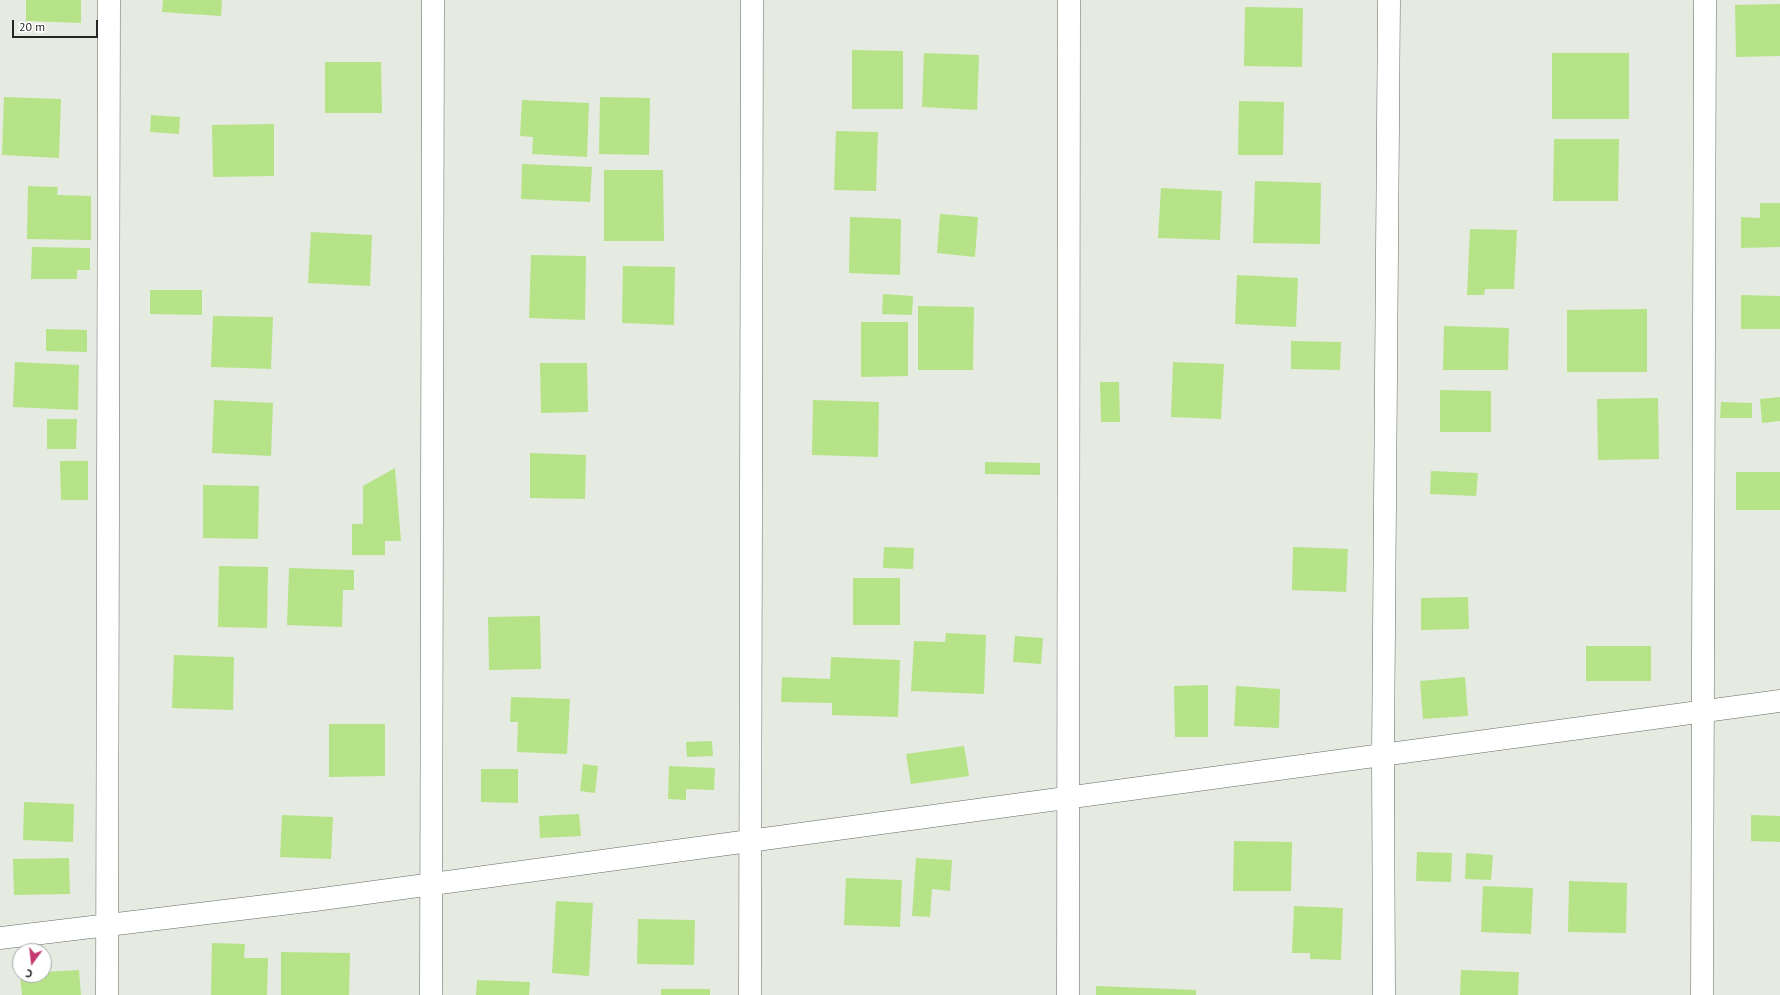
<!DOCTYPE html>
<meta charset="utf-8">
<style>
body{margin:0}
#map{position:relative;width:1780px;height:995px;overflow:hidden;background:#e5ebe0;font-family:"PT Sans",sans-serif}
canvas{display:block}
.north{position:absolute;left:12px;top:943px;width:40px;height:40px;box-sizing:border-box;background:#fff;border:1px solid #a7a8a7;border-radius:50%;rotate:195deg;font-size:11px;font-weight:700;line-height:16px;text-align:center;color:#242622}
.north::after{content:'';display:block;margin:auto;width:14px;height:18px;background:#c3386f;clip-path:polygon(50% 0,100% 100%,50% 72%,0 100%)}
.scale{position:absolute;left:12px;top:20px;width:86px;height:18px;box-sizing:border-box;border:2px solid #242622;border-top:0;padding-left:5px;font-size:12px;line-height:14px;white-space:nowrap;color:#242622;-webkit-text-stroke:3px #fff;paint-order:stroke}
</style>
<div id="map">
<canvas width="1780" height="995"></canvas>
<div class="north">С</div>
<div class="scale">20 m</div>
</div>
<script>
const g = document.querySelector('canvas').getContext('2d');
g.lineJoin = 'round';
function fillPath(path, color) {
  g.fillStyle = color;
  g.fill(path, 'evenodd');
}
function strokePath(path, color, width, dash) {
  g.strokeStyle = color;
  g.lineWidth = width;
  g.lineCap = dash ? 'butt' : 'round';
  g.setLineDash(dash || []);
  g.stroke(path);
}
fillPath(new Path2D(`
 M26,0H81V23L26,21Z
 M163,0H222L221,16L162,12Z
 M1780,4V56L1736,57L1735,5Z
 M1245,7L1303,8L1302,67L1244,66Z
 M852,50L903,51V109H852Z
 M924,53L979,55L977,110L922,107Z
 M1552,53H1629V119H1552Z
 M325,62H381L382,113H325Z
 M4,97L61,99L59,158L2,155Z
 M600,97L650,98L649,155L599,154Z
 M522,100L589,103L587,157L532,154L533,137L520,136Z
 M1239,101L1284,102L1283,155H1238Z
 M151,115L180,117L179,134L150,132Z
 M274,124V176L213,177L212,125Z
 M836,131L878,132L876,191L834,190Z
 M1554,139H1619L1618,201H1553Z
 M522,164L592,167L590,202L521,199Z
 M604,170H663L664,241H604Z
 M1255,181L1321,183L1320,244L1253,243Z
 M28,186L58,187L57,195L91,196V240L27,239Z
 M1161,188L1222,191L1220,240L1158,238Z
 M1760,203H1780V247L1741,248V217L1760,218Z
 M940,214L978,217L975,257L937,253Z
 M850,217L901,219L900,275L849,273Z
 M1470,229L1517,230L1514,289H1485L1484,295H1467Z
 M311,232L372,235L370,286L308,283Z
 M32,247L90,248V270H77V279H31Z
 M531,255L586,256L585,320L529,318Z
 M623,266L675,267L674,325L622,323Z
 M1237,275L1298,278L1296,327L1235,324Z
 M150,290H202V315L150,314Z
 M883,294L913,296L912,315L882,314Z
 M1741,295L1780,296V329H1741Z
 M918,306L974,307L973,370H918Z
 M1647,309V372H1567V310Z
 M213,316L273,317L271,369L211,367Z
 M861,322H908V376L861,377Z
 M1444,326L1509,328L1508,370H1443Z
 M46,329L87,330V352L46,351Z
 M1291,341L1341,342L1340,370L1291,369Z
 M15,362L79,365L78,410L13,407Z
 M1173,362L1224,364L1221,419L1171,417Z
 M540,363H587L588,412L541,413Z
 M1100,382H1119L1120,422H1101Z
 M1440,390L1491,391V432H1440Z
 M1780,397V421L1762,423L1760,399Z
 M1658,398L1659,459L1598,460L1597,399Z
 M214,400L273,403L271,456L212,453Z
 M813,400L879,402L878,457L812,455Z
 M1721,402L1752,403V418H1720Z
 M47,419H77L76,449H47Z
 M530,453L586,455L585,499L530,498Z
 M60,461H88V500H61Z
 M985,462L1040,463V475L985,474Z
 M395,468L401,541H385V555H352V524H363V486Z
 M1431,471L1478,473L1476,496L1430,494Z
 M1736,472H1780V510H1736Z
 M203,485L259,486L258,539L203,538Z
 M884,547L914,548L913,569L883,568Z
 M1293,547L1348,549L1346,592L1292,590Z
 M219,566L268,567L267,628L218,627Z
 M289,568L354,570V590H343L342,627L287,625Z
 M853,578H900V625H853Z
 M1468,597L1469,629L1421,630V598Z
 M540,616L541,669L489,670L488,617Z
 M946,633L986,635L984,694L911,691L914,641L945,642Z
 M1015,636L1043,638L1041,664L1013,662Z
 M1586,646H1651V681H1586Z
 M174,655L234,657L233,710L172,708Z
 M831,657L900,660L898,717L832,715V703L781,702L782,677L830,679Z
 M1465,677L1468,716L1423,719L1420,681Z
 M1208,685V737H1175L1174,686Z
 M1236,686L1280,689L1279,728L1234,726Z
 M511,697L570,699L567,754L517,752L518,722H510Z
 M329,724H385V776L329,777Z
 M712,741L713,756L687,757L686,742Z
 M964,746L969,776L911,784L906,754Z
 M583,764L598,766L595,793L580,791Z
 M669,766L715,768L714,790L686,789V800L668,799Z
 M481,769H518V803L481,802Z
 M24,802L74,804L73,842L23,840Z
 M579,814L581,836L540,838L539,816Z
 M282,815L333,817L331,859L280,857Z
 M1751,815L1780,816V842L1751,841Z
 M1234,841L1292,842L1291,891H1233Z
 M1417,852L1452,853L1451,882L1416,881Z
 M1466,853L1493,855L1491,880L1465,879Z
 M69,858L70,894L14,895L13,859Z
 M916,858L952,860L950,891L932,889L930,917L912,916Z
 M846,878L902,880L900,927L844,925Z
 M1569,881L1627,883L1626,933L1568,932Z
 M1483,886L1533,888L1531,934L1481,932Z
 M556,901L593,903L589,976L552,973Z
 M1294,906L1343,908L1341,960L1310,959V953H1292Z
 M638,919L695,920L694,965L637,964Z
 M212,943L245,944L244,958H268L267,995H211Z
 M281,952L350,953L349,995H281Z
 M79,970L81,995H22L20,975H44V972Z
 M1461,970L1519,972L1518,995H1460Z
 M477,980L530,982L529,995H476Z
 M1096,986L1196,990V995H1096Z
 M661,989H710V995H661Z`), '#b6e388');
const street = new Path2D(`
 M0,938L315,900L1780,701
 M107,995L109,0
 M431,995L433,0
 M750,995L752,0
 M1068,995L1069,0
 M1384,995L1383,755L1389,0
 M1702,995L1705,0`);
strokePath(street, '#666b61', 23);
strokePath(street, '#fff', 22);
</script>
